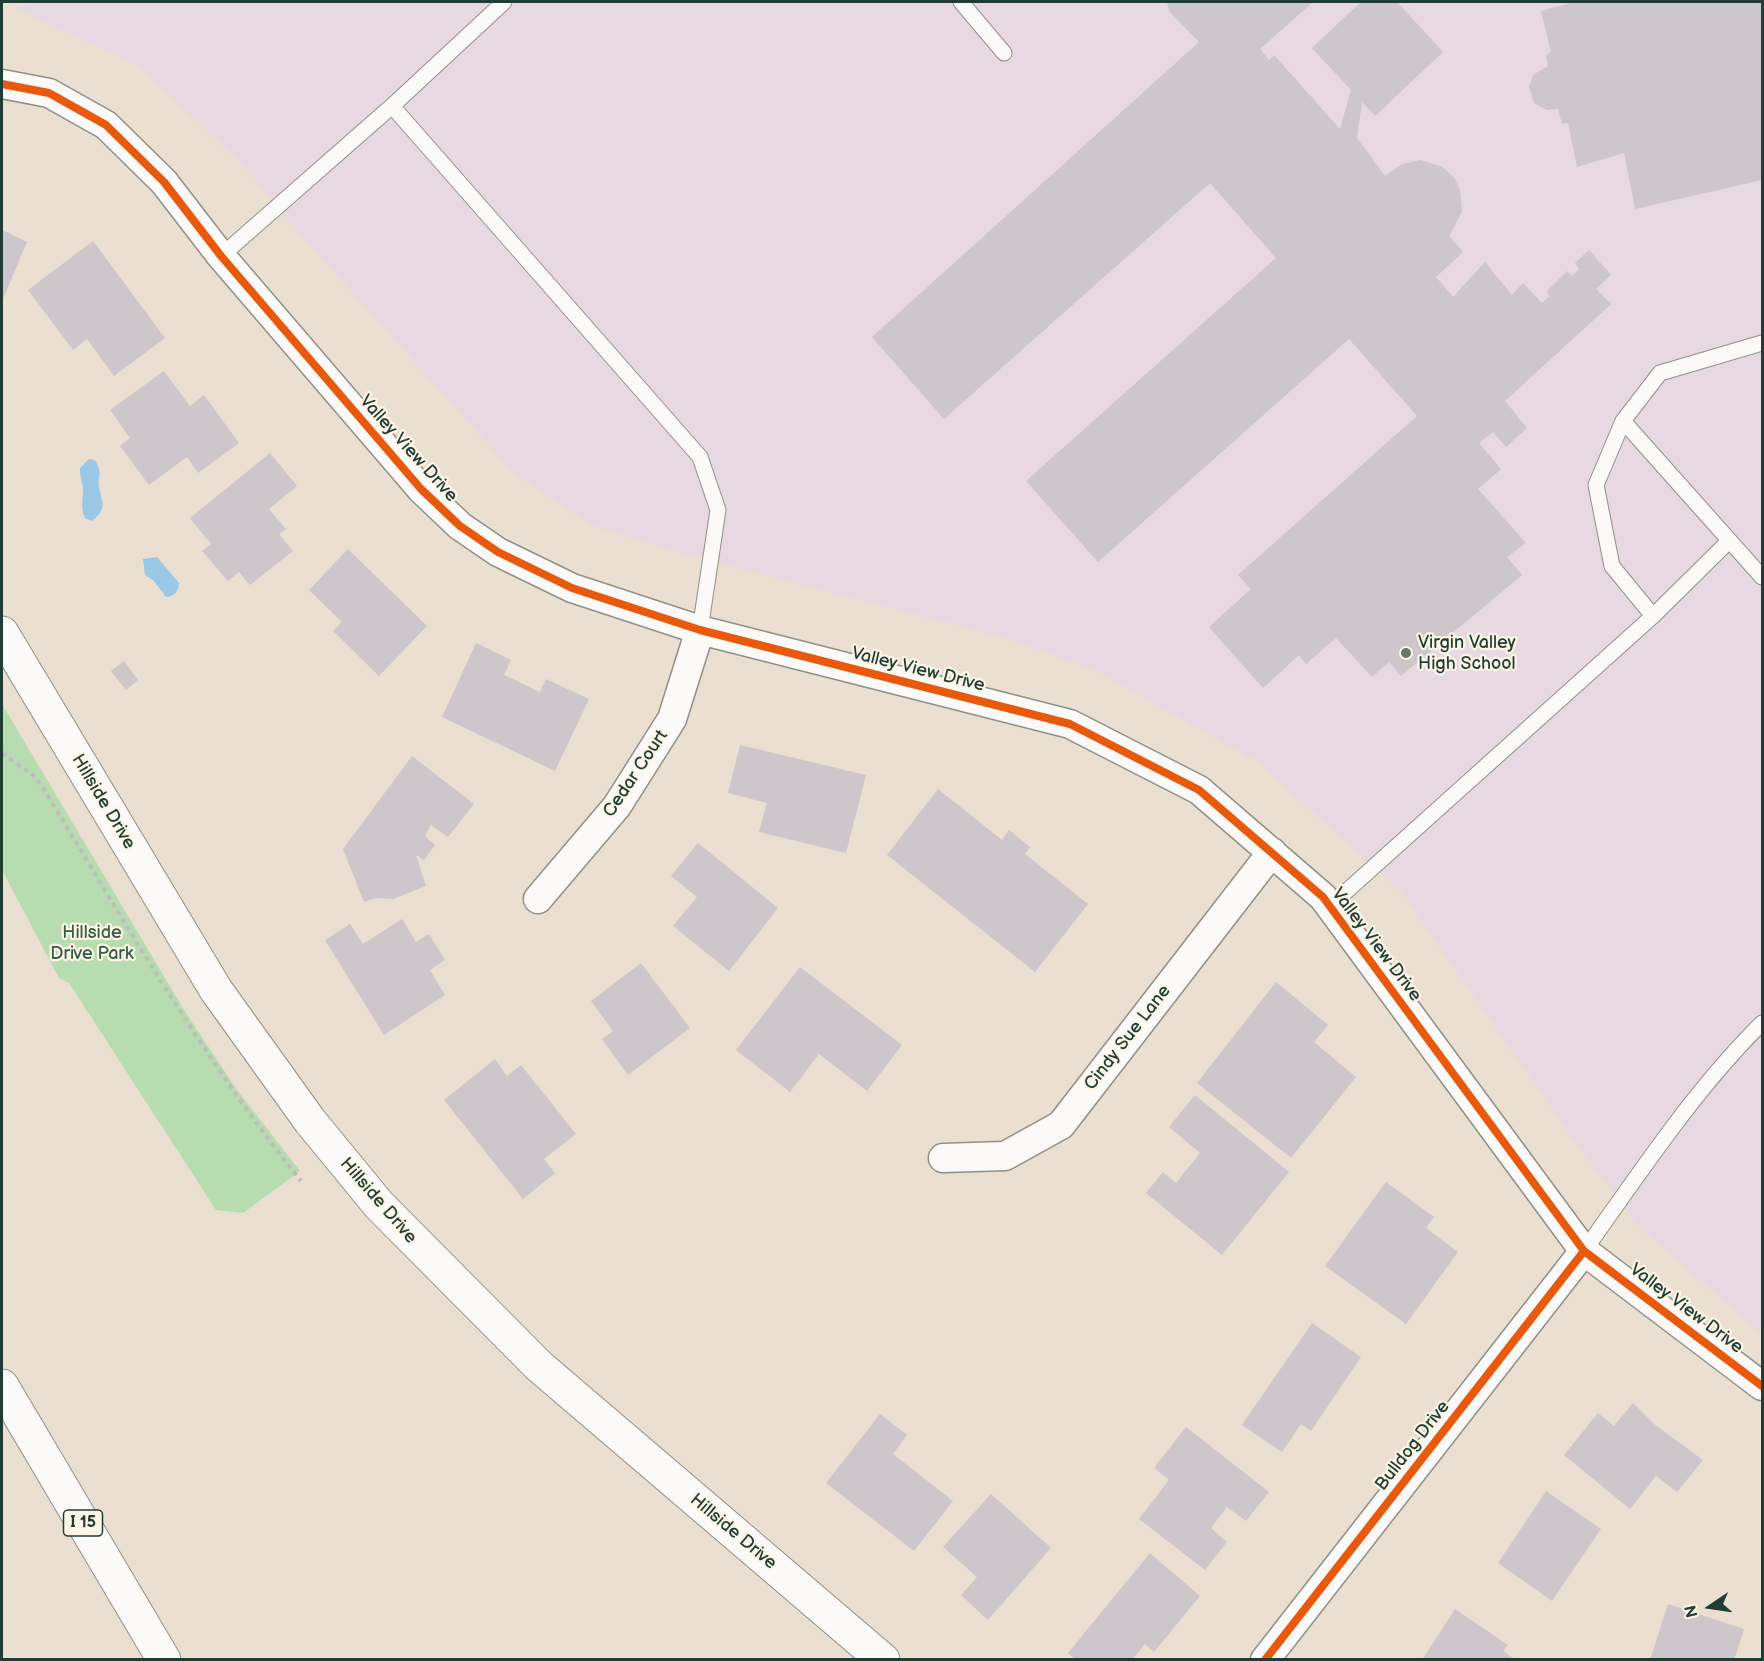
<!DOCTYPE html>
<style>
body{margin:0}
#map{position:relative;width:1764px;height:1661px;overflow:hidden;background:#eadfd0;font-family:"Balsamiq Sans",sans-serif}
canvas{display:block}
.frame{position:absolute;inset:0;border:3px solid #1f3d34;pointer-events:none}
.north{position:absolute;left:1680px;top:1577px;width:60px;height:60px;-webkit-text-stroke:4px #fcf5e5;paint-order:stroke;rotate:257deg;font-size:16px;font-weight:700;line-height:24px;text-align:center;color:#1f3d34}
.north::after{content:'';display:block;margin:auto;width:21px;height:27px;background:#1f3d34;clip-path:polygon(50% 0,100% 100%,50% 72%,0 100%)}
</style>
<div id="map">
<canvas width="1764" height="1661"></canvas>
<div class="frame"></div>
<div class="north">N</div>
</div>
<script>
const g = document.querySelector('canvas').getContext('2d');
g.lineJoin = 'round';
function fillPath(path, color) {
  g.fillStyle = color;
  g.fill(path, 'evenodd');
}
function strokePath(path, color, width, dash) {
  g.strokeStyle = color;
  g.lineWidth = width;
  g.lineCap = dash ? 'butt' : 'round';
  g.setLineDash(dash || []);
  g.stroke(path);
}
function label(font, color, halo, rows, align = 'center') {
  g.font = font + ' "Balsamiq Sans",sans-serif';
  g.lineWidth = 4.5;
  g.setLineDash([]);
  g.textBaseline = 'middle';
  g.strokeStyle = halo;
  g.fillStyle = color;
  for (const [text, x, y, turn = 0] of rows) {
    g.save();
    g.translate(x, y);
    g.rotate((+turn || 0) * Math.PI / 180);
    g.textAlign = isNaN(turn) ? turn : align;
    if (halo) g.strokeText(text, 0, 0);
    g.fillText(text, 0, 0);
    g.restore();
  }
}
fillPath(new Path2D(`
 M37,2H1762V1334L1637,1225L1576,1143L1402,893L1258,762L1095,670L1003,637L688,555L594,526L515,474L302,236L241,163L139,66L15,7Z`), '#e7d8e2');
fillPath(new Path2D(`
 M2,704L184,1010L237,1090L300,1171L243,1213L216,1210L69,983L59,978L2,870Z`), '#b7dcb0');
fillPath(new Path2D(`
 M89,459L95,460C104,475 97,476 99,487C102,503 108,508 92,521L85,518C79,506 85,495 82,483C81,477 80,475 80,468Z
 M157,557L179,583C178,592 175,596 166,597L153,580L145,575L143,559Z`), '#9ac7e5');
fillPath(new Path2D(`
 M1167,2H1313L1260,49L1269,60L1274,55L1340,129L1351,90L1312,48L1361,2H1397L1443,52L1375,116L1362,102L1357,138L1385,176L1402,164L1421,160L1442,167L1454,177L1460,190L1462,212L1449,236L1463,252L1436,277L1453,297L1485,262L1512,295L1523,283L1542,303L1550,296L1546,292L1567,271L1572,276L1579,269L1575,263L1589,250L1611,275L1596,289L1611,304L1505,401L1527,428L1506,447L1493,432L1479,443L1501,469L1478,489L1526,543L1507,557L1522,575L1401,676L1389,662L1372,677L1336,638L1306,664L1299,655L1263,688L1209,627L1251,589L1238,575L1417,416L1349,339L1098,562L1026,481L1276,258L1210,183L944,419L872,337L1199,42L1169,11Z
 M1574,2H1762V180L1635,209L1624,153L1577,167L1568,123L1562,124L1558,109L1547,110L1534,103L1529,87L1533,75L1548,66L1546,55L1551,52L1541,11Z
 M2,230L27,242L2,301Z
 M93,241L165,338L114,376L87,339L73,350L28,290Z
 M164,371L190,406L204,395L239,443L198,473L187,457L149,485L120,446L130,438L110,410Z
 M270,453L297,486L269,509L286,529L279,534L293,551L250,585L239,572L228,581L202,551L211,544L190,518Z
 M348,549L427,626L379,676L333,631L342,622L309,590Z
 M476,643L511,660L504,675L540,692L546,679L589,699L555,771L442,717Z
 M124,661L138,680L126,690L111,671Z
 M740,745L866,775L846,853L759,832L767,803L728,793Z
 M412,756L474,804L448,837L431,825L425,836L435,845L424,860L416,855L426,886L393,899L376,898L364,902L343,849Z
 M938,789L1002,840L1009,830L1030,847L1025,854L1088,904L1035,972L887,855Z
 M698,843L778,908L729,971L673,926L697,897L671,876Z
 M402,919L416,942L429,934L445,960L430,970L445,995L384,1035L325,940L350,924L363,944Z
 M641,963L690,1028L628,1075L602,1039L613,1031L591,1001Z
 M800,967L902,1045L867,1091L819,1054L790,1092L736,1050Z
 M1276,982L1328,1025L1314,1042L1356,1077L1291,1158L1197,1083Z
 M495,1059L507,1076L521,1065L576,1134L544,1159L555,1173L523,1199L444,1100Z
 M1195,1095L1289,1172L1222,1255L1146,1193L1163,1172L1176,1183L1200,1153L1169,1127Z
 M1386,1182L1434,1217L1426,1228L1458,1252L1406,1324L1325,1266Z
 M1312,1323L1361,1357L1311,1431L1301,1424L1282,1452L1242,1425Z
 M1633,1403L1654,1424L1703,1460L1677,1492L1656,1476L1630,1509L1564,1455L1598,1413L1614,1426Z
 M880,1414L907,1435L893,1454L953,1501L914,1551L826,1483Z
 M1186,1427L1269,1492L1246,1521L1227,1507L1211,1528L1227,1542L1205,1570L1139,1519L1169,1480L1154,1468Z
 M1546,1491L1601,1529L1552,1601L1498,1563Z
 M991,1494L1051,1548L988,1620L961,1595L977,1577L943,1547Z
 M1150,1553L1200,1596L1154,1652L1145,1644L1132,1660H1076L1068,1653Z
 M1668,1604L1744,1629L1734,1660H1650Z
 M1455,1609L1508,1645L1503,1651L1516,1660H1422Z`), '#cdc6ca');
const service = new Path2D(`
 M961,2L1004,53
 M392,106L700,457L718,510L700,630
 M221,256L392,106L504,2
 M1623,421L1762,577
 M1653,616L1612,566L1596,485L1623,421L1660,373L1762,343
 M1330,906L1653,616L1729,541
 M1584,1251C1640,1173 1694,1090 1762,1023`);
const minor = new Path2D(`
 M2,84L49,93L106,125L164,182L221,256L421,489L460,526L498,552L572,588L700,630L1070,724L1199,790L1323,897L1584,1251L1762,1386
 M538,899L617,806L672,719L700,630
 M943,1158L1005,1156L1061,1125L1272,852
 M1265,1660L1584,1251`);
const secondary = new Path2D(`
 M2,633L216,990L310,1121L379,1205L539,1366L883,1660`);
const motorway = new Path2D(`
 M2,1386L164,1660`);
strokePath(service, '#909086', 17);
strokePath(minor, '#909086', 31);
strokePath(secondary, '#909086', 35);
strokePath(motorway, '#909086', 35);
strokePath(new Path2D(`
 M2,753L33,775L41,784C123,920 202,1057 301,1181`), '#bdbebb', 4, [4.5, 4.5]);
strokePath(service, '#fcfaf8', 15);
strokePath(minor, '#fcfaf8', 28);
strokePath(secondary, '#fcfaf8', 33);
strokePath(motorway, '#fcfaf8', 33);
strokePath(new Path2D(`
 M2,84L49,93L106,125L164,182L221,256L421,489L460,526L498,552L572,588L700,630L1070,724L1199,790L1323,897L1584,1251L1762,1386
 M1265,1660L1584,1251`), '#e8590c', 8);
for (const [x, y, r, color] of [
 [1406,653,6,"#66766b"]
]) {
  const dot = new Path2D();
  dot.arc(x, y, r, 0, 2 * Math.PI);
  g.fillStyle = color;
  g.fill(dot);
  strokePath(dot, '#fcf5e5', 2);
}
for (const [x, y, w] of [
 [83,1523,39]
]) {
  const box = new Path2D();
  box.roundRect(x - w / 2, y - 13, w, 26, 4.5);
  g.fillStyle = '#fcf5e5';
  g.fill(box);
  strokePath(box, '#1f3d34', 1.5);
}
label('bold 16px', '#1f3d34', null, [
 ["I 15",83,1523]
]);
label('18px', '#1f3d34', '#fcf5e5', [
 ["Valley View Drive",408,449,48],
 ["Valley View Drive",918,670,14],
 ["Cedar Court",636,774,-56],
 ["Hillside Drive",103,802,59],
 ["Valley View Drive",1376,945,53],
 ["Cindy Sue Lane",1128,1038,-52],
 ["Hillside Drive",378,1201,49],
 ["Valley View Drive",1686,1309,37],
 ["Bulldog Drive",1413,1446,-52],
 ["Hillside Drive",733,1532,40]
]);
label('18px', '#1f3d34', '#fcf5e5', [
 ["Virgin Valley",1418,643],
 ["High School",1418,664]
], 'left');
label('18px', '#355c48', '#fcf5e5', [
 ["Hillside",92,933],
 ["Drive Park",92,954]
]);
</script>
